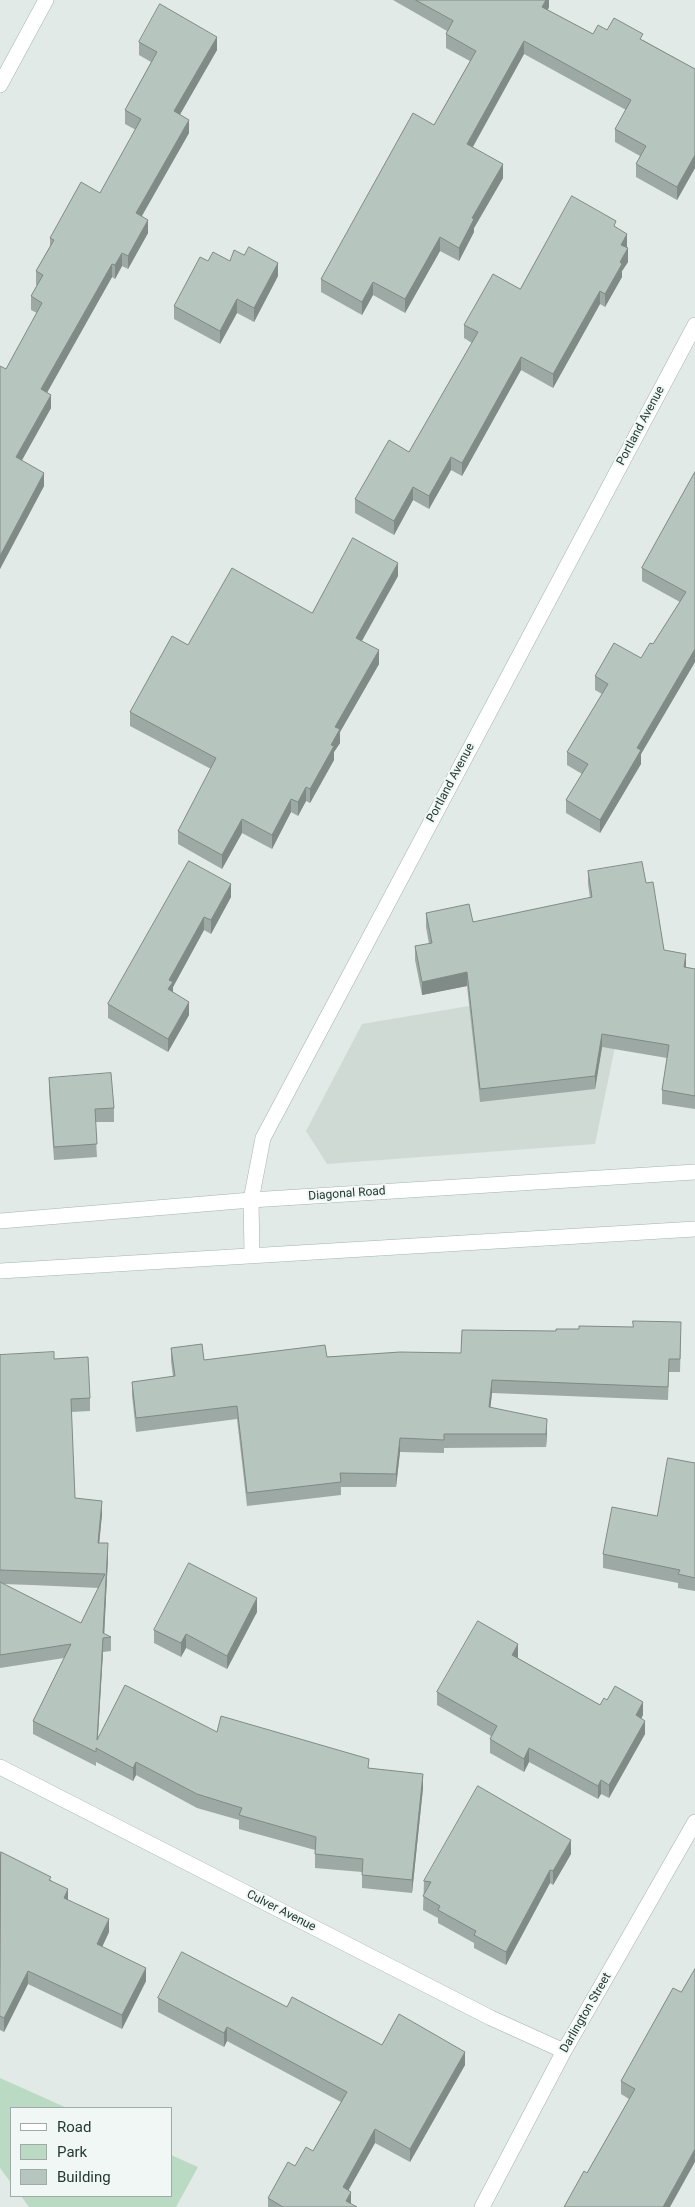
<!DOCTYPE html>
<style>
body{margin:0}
#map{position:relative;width:695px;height:2207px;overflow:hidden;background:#e1eae6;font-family:Roboto,sans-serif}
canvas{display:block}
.legend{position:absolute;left:10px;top:2107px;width:162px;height:90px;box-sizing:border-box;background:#f1f7f4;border:1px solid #9faba7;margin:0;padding:6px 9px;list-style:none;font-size:15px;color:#233a33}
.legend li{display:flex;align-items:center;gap:10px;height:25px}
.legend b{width:25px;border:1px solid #9faba7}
</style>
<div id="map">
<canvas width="695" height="2207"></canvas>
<ul class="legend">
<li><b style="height:6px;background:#fff"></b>Road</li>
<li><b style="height:14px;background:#bbdac3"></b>Park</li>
<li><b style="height:14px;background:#b7c5bf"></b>Building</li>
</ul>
</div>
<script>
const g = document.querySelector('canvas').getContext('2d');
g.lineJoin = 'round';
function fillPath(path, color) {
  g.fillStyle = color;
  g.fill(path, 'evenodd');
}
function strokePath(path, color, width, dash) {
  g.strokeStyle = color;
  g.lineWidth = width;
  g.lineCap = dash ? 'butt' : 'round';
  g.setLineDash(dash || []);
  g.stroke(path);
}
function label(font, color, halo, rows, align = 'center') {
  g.font = font + ' Roboto,sans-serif';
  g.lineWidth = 4;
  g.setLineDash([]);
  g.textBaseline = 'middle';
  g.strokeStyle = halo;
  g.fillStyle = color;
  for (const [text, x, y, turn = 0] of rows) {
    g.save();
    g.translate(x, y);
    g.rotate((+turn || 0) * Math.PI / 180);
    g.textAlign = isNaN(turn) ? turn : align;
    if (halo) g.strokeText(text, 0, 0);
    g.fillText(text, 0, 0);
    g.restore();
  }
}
fillPath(new Path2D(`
 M629,979L595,1144L327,1164L306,1131L362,1024Z`), '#cfdad5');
fillPath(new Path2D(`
 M0,2078L67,2108H11V2183L0,2168Z
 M171,2155L198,2167L176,2207H29L21,2196H171Z`), '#bbdac3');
const minor = new Path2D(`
 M252,1254L251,1200L263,1138L695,325
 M0,1767L491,2018L564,2051
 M482,2207L564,2051L695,1822`);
const secondary = new Path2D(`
 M0,85L46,0
 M0,1221L251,1200L695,1172
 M0,1271L695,1229`);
strokePath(minor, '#a4b2ad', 16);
strokePath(secondary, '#a1b5ae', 16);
strokePath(minor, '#fff', 15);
strokePath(secondary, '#fff', 15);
fillPath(new Path2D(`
 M393,0H549V7L548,10L593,34L607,30L643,40L695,69V168L677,200L636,177V164L640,156L615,142V129L626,110L524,54L473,147L503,178L474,228V232L459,261L440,251L405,313L373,295L362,315L321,292V279L434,125L470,61L446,48V34L447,31Z
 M139,42L217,50L180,114L189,133L142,216L148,233L128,269L122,266L115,279L112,277L47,393L51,408L21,461L44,486L0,569L6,369L37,313L31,310V296L37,285H36V271L50,246V238L100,193L136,130L125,124V110L151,62L139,55Z
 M616,228L627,248L628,262L622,271V277L605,307L600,304L553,388L521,370L462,476L451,470L429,509L413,500L394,535L355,513V499L409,452L472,343L464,338V325Z
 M208,261H230L278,276L254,322L237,313L220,344L174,319V306Z
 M695,472V662L641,754V764L600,833L566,813V800L582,774L567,765V752L602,694L595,690V676L641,658L653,644L680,602L642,581V568Z
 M398,576L362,641L379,664L340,732V743L334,752V760L310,803L306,801L298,816L291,812L272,849L242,833L222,869L178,844V831L211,769L130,726V712L188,645L312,613Z
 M189,861L231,897L211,934L204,930L173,987V992L189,1015L168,1052L108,1018V1004Z
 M588,871L646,883L664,950L686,967L695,969V1109L662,1104V1090L667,1058L602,1047L595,1089L480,1102L467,986L422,995L415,960V946L429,944L426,927V913L473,922L590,898L588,884Z
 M49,1078L114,1108V1122H95L97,1157L54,1160L49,1091Z
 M681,1336L680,1372H669L668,1400L492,1393L490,1408L547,1432L546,1447L444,1448V1453L400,1452L396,1487H341V1495L247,1506L237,1419L136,1432L132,1395V1382L173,1377L171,1361V1348L204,1360L461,1353Z
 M0,1355L54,1359L90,1398V1411L71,1412L75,1498L102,1514L99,1543L108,1557L104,1634L111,1637V1651L103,1652L98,1738L217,1732L369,1768L423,1788L412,1893L362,1888V1872L315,1868V1850L239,1829V1820L197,1808L136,1775L133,1781L96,1762V1766L33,1734V1721L64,1658L0,1668ZM3,1584L32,1585L99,1588L81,1623Z
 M695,1463V1591L678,1588V1583L603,1568V1554L657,1516Z
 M257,1612L227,1669L186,1648L181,1657L154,1643V1630Z
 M518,1657V1658L600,1705L643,1715L641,1718L645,1734L609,1798L601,1794L598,1799L529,1762L524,1772L490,1753V1739L491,1736L437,1705V1692Z
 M0,1854L51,1880L68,1900L109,1932L102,1947L146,1981L122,2029L28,1984L4,2032L0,2030Z
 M571,1854L553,1885L550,1883L506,1965L474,1948V1943L438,1923V1918L423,1910L424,1881Z
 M673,1988L670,2207L587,2173L629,2099L621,2094V2081Z
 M158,1998L287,2007L382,2045L465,2065L410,2162L375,2143L348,2190L351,2204L357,2207H268V2198L313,2151L341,2102L227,2041L224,2047L158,2012Z`), '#9da9a4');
fillPath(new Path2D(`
 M546,0H549V7L542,20V7Z
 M217,37V50L174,125V111Z
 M524,41V54L467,157V144Z
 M189,120V133L136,226V213Z
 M695,155V168L677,200V187Z
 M503,164V178L474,228V232L459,261V248L472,218Z
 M148,220V233L128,269V256Z
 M627,234V248L621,258V245Z
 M440,237V251L405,313V299Z
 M628,248V262L622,271V277L605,307V294L620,262Z
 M122,253V266L115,279V265Z
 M278,263V276L254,322V308Z
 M112,264V277L41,403V389Z
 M373,282V295L362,315V302Z
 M600,291V304L553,388V374Z
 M237,299V313L220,344V331Z
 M521,357V370L462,476V463Z
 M51,395V408L16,471V457Z
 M451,457V470L429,509V496Z
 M44,473V486L0,569V556Z
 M413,487V500L394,535V521Z
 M398,563V576L356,651V638Z
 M695,649V662L641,754V764L600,833V820L637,748Z
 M379,650V664L340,732V743L334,752V760L310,803V789L331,745L335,727Z
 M306,787V801L298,816V802Z
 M291,799V812L272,849V835Z
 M242,819V833L222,869V855Z
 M231,884V897L211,934V920Z
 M204,917V930L173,987V995L168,989L169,980Z
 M686,954V967H684Z
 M467,972V986L422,995V982Z
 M189,1002V1015L168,1052V1039Z
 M602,1034V1047L595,1089V1076Z
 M492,1380V1393L489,1421V1407Z
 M547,1419V1432L546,1447V1434Z
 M400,1438V1452L396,1487V1474Z
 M102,1501V1514L98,1556V1543Z
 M108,1543V1557L104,1638L103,1633Z
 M257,1598V1612L227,1669V1656Z
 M186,1634V1648L181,1657V1643Z
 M103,1638V1652L97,1749V1740Z
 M518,1644V1657L512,1668V1655Z
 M643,1702V1715L636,1729V1715Z
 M645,1721V1734L609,1798V1785Z
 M529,1748V1762L524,1772V1759Z
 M136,1762V1775L133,1781V1768Z
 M423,1774V1788L412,1893V1880Z
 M601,1780V1794L598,1799V1786Z
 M571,1840V1854L553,1885V1871Z
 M550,1870V1883L506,1965V1952Z
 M68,1889V1903L64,1898Z
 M109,1919V1932L97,1958V1944Z
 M146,1968V1981L122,2029V2015Z
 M28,1971V1984L4,2032V2018Z
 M227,2027V2041L224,2047V2033Z
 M465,2052V2065L410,2162V2149Z
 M375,2129V2143L343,2200V2187Z
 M695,2149V2162L670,2207H663Z
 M351,2192V2205L346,2201Z`), '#808a86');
const building = new Path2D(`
 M416,0H546L542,7L593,34L598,25L607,30L614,18L643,34L640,39L695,69V155L677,187L636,164L646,146L615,129L631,100L524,41L467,144L503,164L472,218L474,219L459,248L440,237L405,299L373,282L362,302L321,279L413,113L434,125L476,51L446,34L453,21Z
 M160,4L217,37L174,111L189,120L136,213L148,220L128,256L122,253L115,265L112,264L41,389L51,395L16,457L44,473L0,556V366L6,369L42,303L31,296L43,275L36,271L54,240L50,238L81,182L100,193L141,119L125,110L157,52L139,42Z
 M572,196L616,221L614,226L627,234L621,245L628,248L620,262L622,264L605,294L600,291L553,374L521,357L462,463L451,457L429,496L413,487L394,521L355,499L389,440L409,452L478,332L464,325L493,274L520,289Z
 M249,247L278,263L254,308L237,299L220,331L174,306L200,257L208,261L213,252L230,261L234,250L244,255Z
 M695,472V649L637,748L641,750L600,820L566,800L588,764L567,752L608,684L595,676L614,643L641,658L650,643L653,644L686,592L642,568Z
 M353,538L398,563L356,638L379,650L335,727L340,729L331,745L334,746L310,789L306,787L298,802L291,799L272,835L242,819L222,855L178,831L216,758L130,712L172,636L188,645L232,568L312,613Z
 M189,861L231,884L211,920L204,917L169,980L173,982L168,989L189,1002L168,1039L108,1004Z
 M642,862L646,883L653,882L664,950L686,954L684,967L695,969V1096L662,1090L669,1045L602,1034L595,1076L480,1089L467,972L422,982L415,946L432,943L426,913L469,904L473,922L592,897L588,871Z
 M111,1073L114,1108L95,1109L97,1144L54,1147L49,1078Z
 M633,1321L681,1322L680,1359H669L668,1387L492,1380L489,1407L547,1419L546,1434H444V1440L400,1438L396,1474L340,1473L341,1482L247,1493L237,1406L136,1418L132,1382L175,1376L171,1348L202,1344L204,1360L325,1345L327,1357L400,1352L461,1353L462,1330L556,1331V1329H579V1326L633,1327Z
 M54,1352V1359L88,1357L90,1398L71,1399L75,1498L102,1501L98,1543H108L103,1633L111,1637L103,1638L97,1740L125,1685L217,1732L221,1716L369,1759L368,1768L423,1774L412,1880L362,1875L363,1859L315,1854L316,1837L239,1815L242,1808L197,1794L136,1762L133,1768L96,1748V1752L33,1721L71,1644L0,1655V1582L81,1623L105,1574L0,1570V1355Z
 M668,1458L695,1463V1578L678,1574L680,1570L603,1554L612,1507L657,1516Z
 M189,1563L257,1598L227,1656L186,1634L181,1643L154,1630Z
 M478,1621L518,1644L512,1655L600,1705L604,1698L607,1700L615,1686L643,1702L636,1715L645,1721L609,1785L601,1780L598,1786L529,1748L524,1759L490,1739L497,1726L437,1692Z
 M478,1786L571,1840L553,1871L550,1870L506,1952L474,1935L476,1931L438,1910L440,1906L423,1896L431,1882L424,1881Z
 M1,1852L51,1877L49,1880L68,1889L64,1898L109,1919L97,1944L146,1968L122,2015L28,1971L4,2018L0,2016Z
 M182,1952L287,2007L292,1997L382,2045L399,2014L465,2052L410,2149L375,2129L343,2187L351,2192L346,2201L357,2207H283L268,2198L288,2162L295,2166L306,2147L313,2151L347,2092L227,2027L224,2033L158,1998Z
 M695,1969V2149L663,2207H564L584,2171L587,2173L635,2089L621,2081L673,1988L681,1992Z`);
fillPath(building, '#b7c5bf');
strokePath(building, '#808a86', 1);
label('12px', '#233a33', '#f1f7f4', [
 ["Portland Avenue",641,426,-62],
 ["Portland Avenue",451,783,-62],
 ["Diagonal Road",347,1194,-4],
 ["Culver Avenue",281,1911,27],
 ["Darlington Street",586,2013,-60]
]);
</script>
